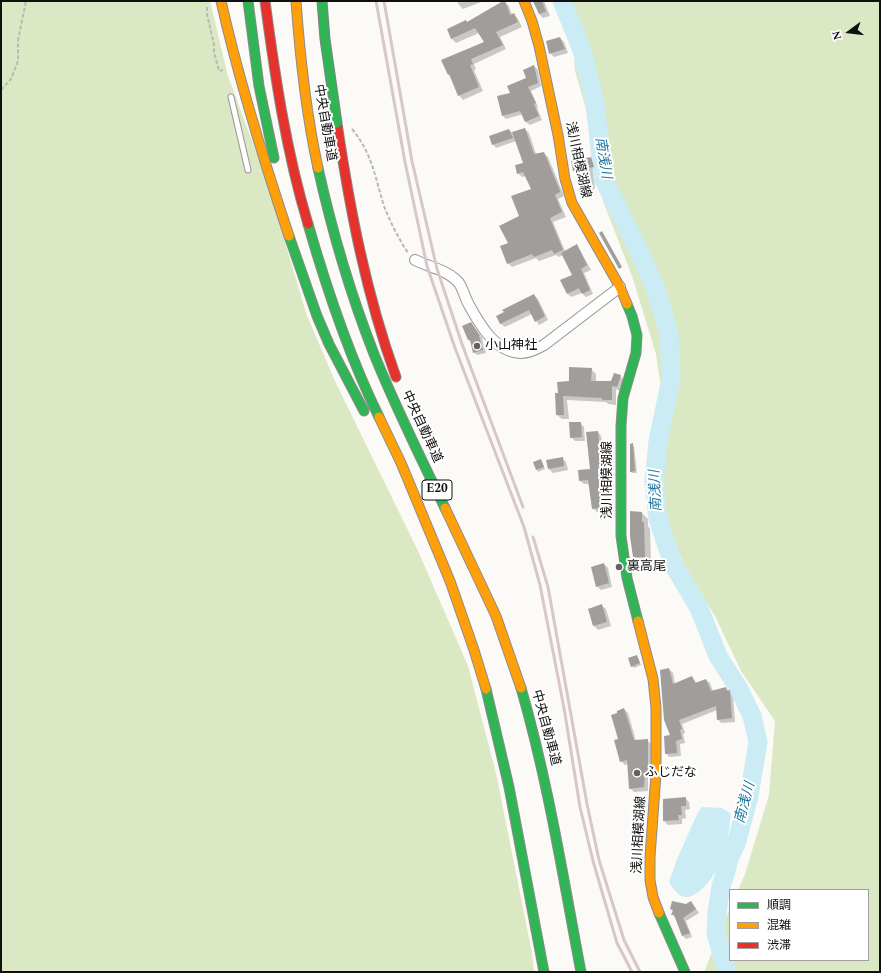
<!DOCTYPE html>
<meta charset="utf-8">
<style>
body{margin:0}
#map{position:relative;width:881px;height:973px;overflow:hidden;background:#fcfaf6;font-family:Spectral,"Noto Sans JP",serif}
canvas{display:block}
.frame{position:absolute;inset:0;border:2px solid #101010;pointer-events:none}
.legend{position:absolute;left:729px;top:889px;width:140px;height:72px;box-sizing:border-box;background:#fff;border:1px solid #9f9f9f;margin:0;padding:5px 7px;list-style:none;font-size:12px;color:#101010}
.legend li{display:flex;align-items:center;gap:8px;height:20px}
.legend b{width:20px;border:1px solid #9f9f9f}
.north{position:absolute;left:829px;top:12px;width:40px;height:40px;-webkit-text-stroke:3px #fff;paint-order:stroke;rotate:255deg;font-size:11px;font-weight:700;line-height:16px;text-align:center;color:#101010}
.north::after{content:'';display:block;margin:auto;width:14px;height:18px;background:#101010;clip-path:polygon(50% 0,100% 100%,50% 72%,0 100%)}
</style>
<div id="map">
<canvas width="881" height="973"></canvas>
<div class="frame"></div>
<ul class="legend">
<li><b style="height:5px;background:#30b455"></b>順調</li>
<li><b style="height:5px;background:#ff9f0a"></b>混雑</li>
<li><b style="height:5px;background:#e5322d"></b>渋滞</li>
</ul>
<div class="north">N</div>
</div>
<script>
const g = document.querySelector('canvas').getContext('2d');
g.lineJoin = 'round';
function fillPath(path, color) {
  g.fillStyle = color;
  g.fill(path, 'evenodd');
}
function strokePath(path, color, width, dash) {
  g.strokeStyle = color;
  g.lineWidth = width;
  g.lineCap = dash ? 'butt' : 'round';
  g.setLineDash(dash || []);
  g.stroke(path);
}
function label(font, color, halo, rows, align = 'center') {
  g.font = font + ' Spectral,"Noto Sans JP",serif';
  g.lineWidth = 4;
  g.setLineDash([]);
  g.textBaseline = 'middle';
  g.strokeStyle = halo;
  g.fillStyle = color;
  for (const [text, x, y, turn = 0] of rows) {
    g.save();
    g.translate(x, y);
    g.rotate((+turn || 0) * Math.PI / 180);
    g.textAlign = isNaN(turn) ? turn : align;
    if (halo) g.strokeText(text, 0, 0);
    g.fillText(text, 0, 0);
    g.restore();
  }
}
fillPath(new Path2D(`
 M1,1H210L228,76L268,184L306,313L334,379L419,553L468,666L496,773L532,953L534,972H1Z
 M567,1H880V972H704L730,908V960H868V890H738L745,874L769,795L775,721L741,671L716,618L683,563L659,496L667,430L656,354L632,276L603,201L588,116L575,71L571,8Z`), '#dbe8c4');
fillPath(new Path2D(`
 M702,807L722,808L731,814C729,829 728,844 723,857C718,870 699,903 681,896C676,893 672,887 669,882L677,859L698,812Z`), '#ccecf5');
fillPath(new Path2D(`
 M457,1H484L463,9L459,5Z
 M504,1L509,6L512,15L514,14L518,19L522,27L500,37L506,49L474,64L476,69L474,70L483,91L463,100L459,95L452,78L448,74L485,43L479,33L456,43L452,39L448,29L467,23Z
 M533,1H544L550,16L543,18L539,14Z
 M560,38L564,42L568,53L554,57L550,53Z
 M534,66L538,70L541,86L531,91L538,107L537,108L542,120L530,125L526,122L523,114L506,119L503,116L511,94L528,78Z
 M525,129L529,133L536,154L543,153L548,157L564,196L558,199L566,217L553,222L565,251L576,246L580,250L591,270L584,273L593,294L586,297L582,293L571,297L567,293L574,275L563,255L559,257L556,255L539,261L536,258L512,267L508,263L509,244L532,190L526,176L522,177L518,173L524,163L516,141L496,148L493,144L509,130L513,133Z
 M591,158L595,162L597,171L593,172L595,188L585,197L581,193L578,175L574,171Z
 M534,295L538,299L548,320L539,325L532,314L505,327L501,324L498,316Z
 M471,323L483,339H482L486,353L477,355L474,352L471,342L469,340Z
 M591,369L596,374V382H612L620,376L625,381L622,392L616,389V405L608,404L606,402L567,400L569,419H562L557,415L559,394L570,382Z
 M580,423L584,427L585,441H575L571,437Z
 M598,432L601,436L606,466H604L609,510L597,512L593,508L590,484H584L580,481L591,470Z
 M632,445L634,446L637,473H632L630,471Z
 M562,458L566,462L568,470L553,473L549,469Z
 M541,460L545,469L538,472L534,463Z
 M642,513L648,519V526L650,529L651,563H640L633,556Z
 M604,564L608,568L612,587L601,590L597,586Z
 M602,606L606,609L611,626L598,630L594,626L589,609Z
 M637,656L641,665L634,668L632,666Z
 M669,669L673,673L675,684L692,677L697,683L706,680L710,683L713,691L726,688L733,695L735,722L721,723L718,719L717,710L682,724L685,733L683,734L685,743L680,744L681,756L669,757L666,753L671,736Z
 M624,709L628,713L636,741L647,740L651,744V775H648V791L634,792L630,788L628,764L625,765L621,761L620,739Z
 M685,798L689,802L690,809L685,810L686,818L682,819V824L668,825L664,821Z
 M694,906L699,913L686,921L692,937L686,939L683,936L676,918L672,914L673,911L671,909Z`), '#0003');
strokePath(new Path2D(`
 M562,1L582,50L595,103L603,178L643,259L656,290L669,333L671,379L658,441L654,482L658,519L673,564L699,608L718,656L739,689L752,716L758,742L749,796L737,841L728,861L727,868L721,886L717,913L716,933L727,972`), '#ccecf5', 19);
fillPath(new Path2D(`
 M503,1H505L510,15L514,13L518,22L496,32L503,45L471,59L473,64L470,65L479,87L458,96L449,74L448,75L441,60L484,42L475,28L451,39L447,29L466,20L467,22Z
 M533,1H542L546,12L539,14Z
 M560,37L565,49L549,54L546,41Z
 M534,65L538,83L528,87L536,103L534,104L539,116L525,122L520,111L502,116L497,96L510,93L507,86L526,78L523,70Z
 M525,128L534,154L544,152L560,191V192L555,195L562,212L550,218L563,250L554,254L552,250L534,257L532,254L507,264L500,246L508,243L499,226L519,216L511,196L531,189L523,172L517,174L515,165L523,163L512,132Z
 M509,129L513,138L492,145L489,136Z
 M591,157L594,167L589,168L592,183L580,193L577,171H573L571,161Z
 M602,231L622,267L619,269L599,233Z
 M577,244L587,265L581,269L590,290L582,294L579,288L567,294L560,280L572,275L561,253Z
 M534,294L545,316L535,322L529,310L500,324L496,316L504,312L502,310Z
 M471,322L480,336H479L483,350L473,353L470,340H468L462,326Z
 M569,367L592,368L591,381H611L614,373L621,375L617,387L612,386V400H602V398L563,396L564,415H556L555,393H558L557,382L569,381Z
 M569,422H581L582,437L570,438Z
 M598,431L600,450H601L602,463H600L606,507L592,509L588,480L579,481L578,470L590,469L586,432Z
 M633,443L635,471L630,472V444Z
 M563,457L564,466L548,469L546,460Z
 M541,459L544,467L536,470L533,462Z
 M630,511L642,512V522H644L645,557H633L630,536Z
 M604,563L609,583L596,587L591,567Z
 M602,604L607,622L593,626L588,609Z
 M637,655L640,663L631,667L628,658Z
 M669,668L673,684L692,676L695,683L706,679L711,691L726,687L727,691L730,690L732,718L717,720L716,706L679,720L682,729L680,730L682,739L676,741L677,753L665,754L664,736L670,735L664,720L660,670Z
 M624,708L634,740L648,739V772H645L644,787L629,789L627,760L620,762L614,740L618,739L611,715L617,713V711Z
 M686,797V806H681L682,815H678L679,820L663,821V799Z
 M672,901L686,904L691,901L696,909L683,918L690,933L682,936L674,915H671L673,910L670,909Z`), '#a09d9b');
const lane = new Path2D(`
 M231,97L248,170`);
const street = new Path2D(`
 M415,260C429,267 448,270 459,283C463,289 465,298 469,305C480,325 495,352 521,353C529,353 537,349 544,345L620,287`);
const fast = new Path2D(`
 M248,1L259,86L274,158
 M318,168C332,231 350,293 374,354C395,406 420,457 445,508
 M308,224C327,290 349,356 379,417
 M289,236L317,316L329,344L364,411
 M627,304L632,316L637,335L636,353L623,398L621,426V536L627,578L638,621
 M521,688C548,781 563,877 581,972
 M486,689L509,787L544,972
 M659,913L685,972`);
const slow = new Path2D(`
 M221,1C239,81 263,158 289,236
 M296,1C300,57 306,113 318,168
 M524,1L532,21L539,46L558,135L565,179L572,203L620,287L627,304
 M379,417L401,463L450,581L474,650L486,689
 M445,508L496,616L521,688
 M638,621L653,679L656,708V774L650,857V880L653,897L659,913`);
const jam = new Path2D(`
 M265,1C275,76 286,151 308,224
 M337,123C350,210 366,294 396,377`);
strokePath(lane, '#969594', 7);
strokePath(street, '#969594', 12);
strokePath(fast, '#8d8c8a', 11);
strokePath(slow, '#8d8c8a', 11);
strokePath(jam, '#8d8c8a', 11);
strokePath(new Path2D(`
 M207,7V14L214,45V52L219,71L223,70
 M1,90L11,79L18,61V40L26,1
 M352,129C372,153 375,177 384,206C390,222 399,239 408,253`), '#b9b9b8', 2, [4, 2]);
strokePath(lane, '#fffefe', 5);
strokePath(street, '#fffefe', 10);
strokePath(fast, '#30b455', 9);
strokePath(slow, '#ff9f0a', 9);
strokePath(jam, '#e5322d', 9);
strokePath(new Path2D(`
 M376,1L405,162L427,266L455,348L524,527L540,585L564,708L580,807L593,861L617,943L632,972
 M384,1L412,161L437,269L462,344L523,507
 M533,537L548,587L587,804L599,860L624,940L640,972`), '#d8c6c9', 3);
const fastBridge = new Path2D(`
 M322,1L325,39L337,123`);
strokePath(fastBridge, '#848381', 11, []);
strokePath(fastBridge, '#30b455', 9);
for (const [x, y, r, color] of [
 [477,346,4,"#636260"],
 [619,567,4,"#636260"],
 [637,773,4,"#636260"]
]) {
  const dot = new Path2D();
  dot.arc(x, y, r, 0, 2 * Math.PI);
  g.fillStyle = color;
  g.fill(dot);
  strokePath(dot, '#fff', 1.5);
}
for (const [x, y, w] of [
 [437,490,30]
]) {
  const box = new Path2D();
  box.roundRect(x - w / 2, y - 10, w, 20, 3);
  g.fillStyle = '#fff';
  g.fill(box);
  strokePath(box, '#101010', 1);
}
label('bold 12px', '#101010', null, [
 ["E20",437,490]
]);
label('13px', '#101010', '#fff', [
 ["中央自動車道",324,123,80],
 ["浅川相模湖線",577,160,78],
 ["中央自動車道",421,427,65],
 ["浅川相模湖線",608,480,-90],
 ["中央自動車道",545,728,75],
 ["浅川相模湖線",640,835,-87]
]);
label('13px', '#101010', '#fff', [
 ["小山神社",485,346],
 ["裏高尾",627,567],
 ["ふじだな",645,773]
], 'left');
label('italic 14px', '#1a77a0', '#fff', [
 ["南浅川",602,158,81],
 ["南浅川",657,491,-93],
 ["南浅川",746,803,-75]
]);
</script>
